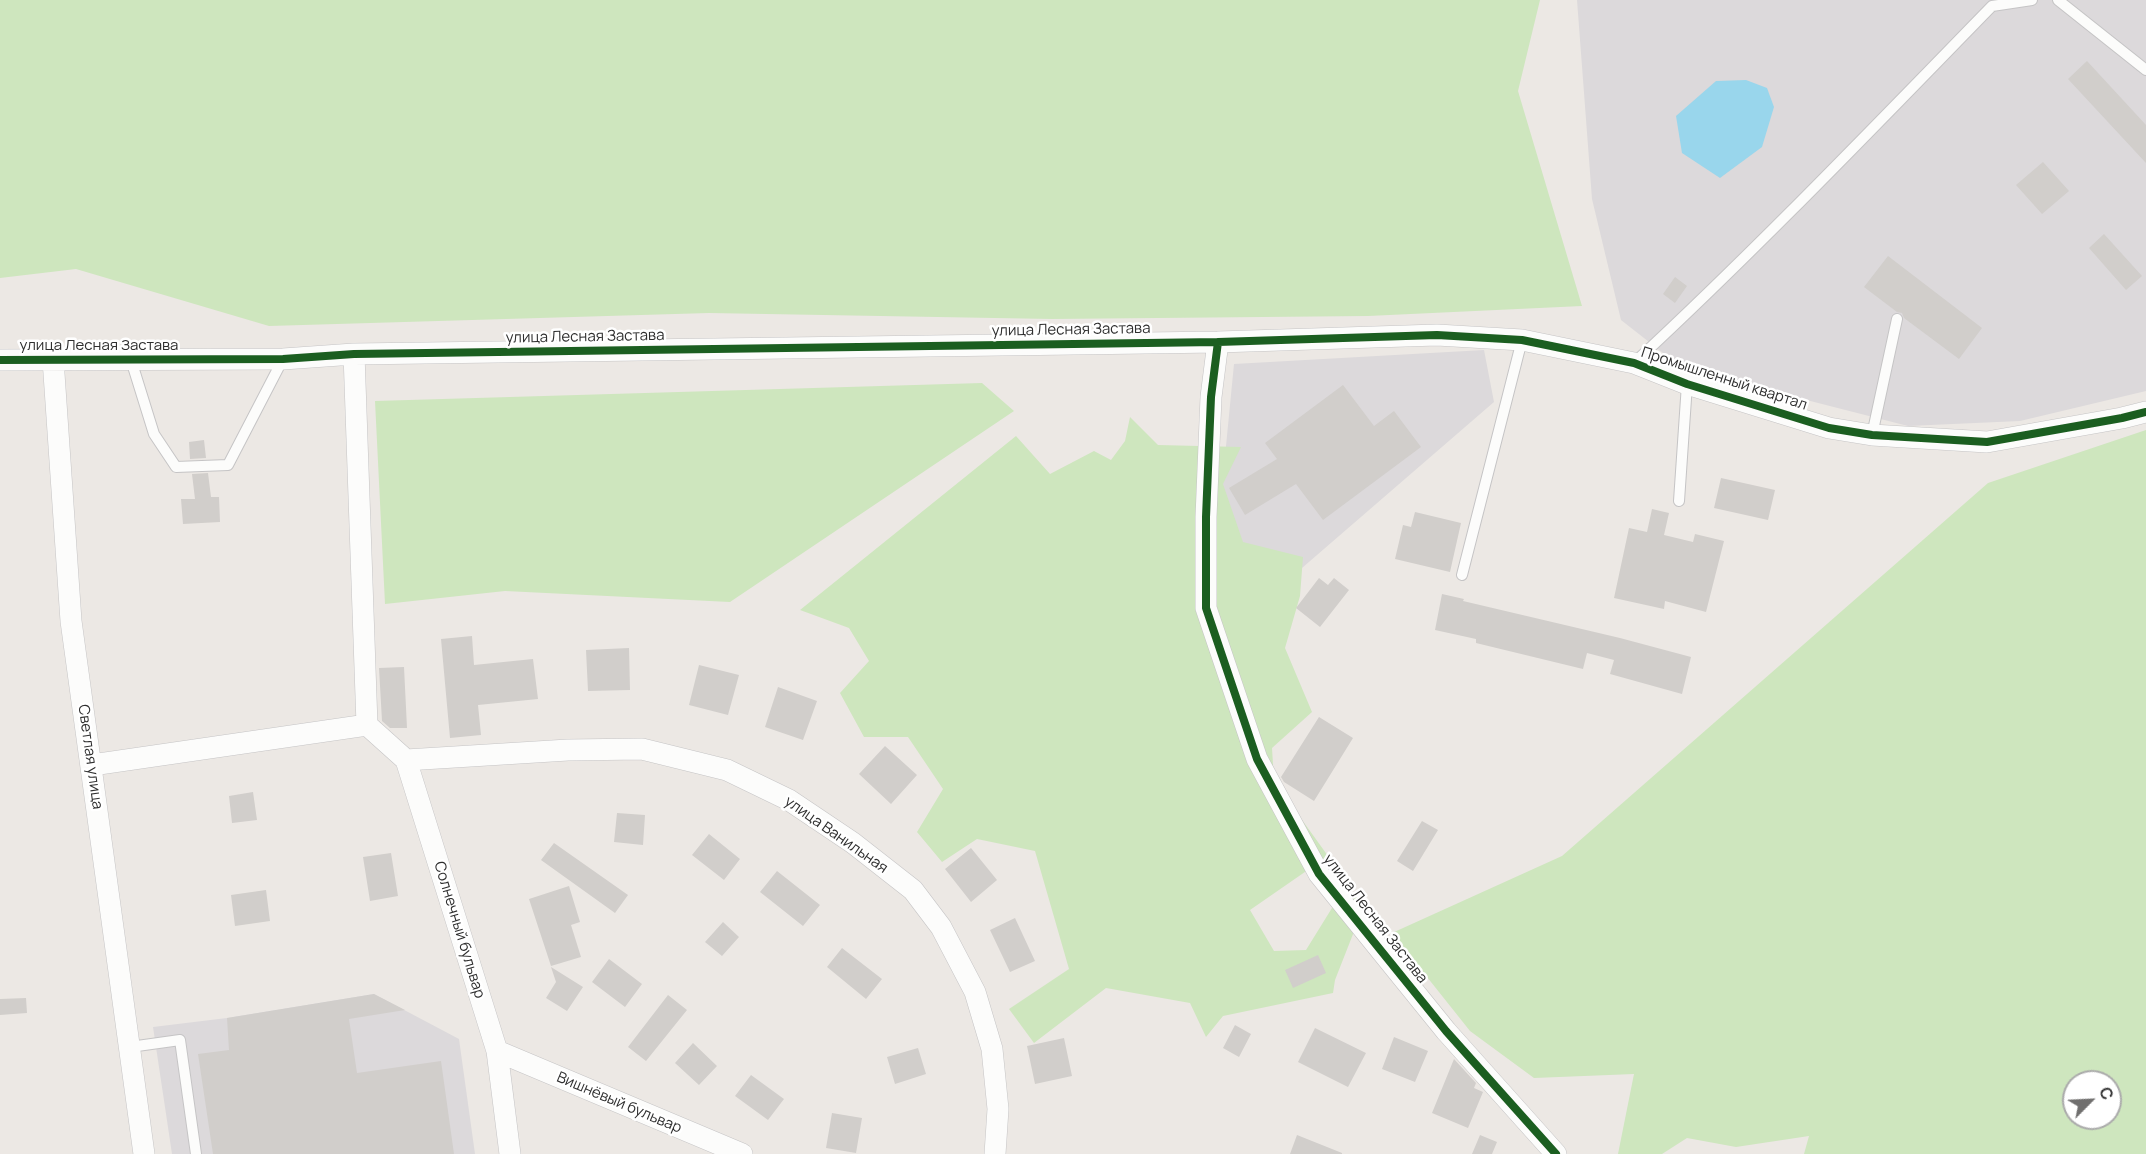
<!DOCTYPE html>
<meta charset="utf-8">
<style>
body{margin:0}
#map{position:relative;width:2146px;height:1154px;overflow:hidden;background:#ece8e4;font-family:Manrope,sans-serif}
canvas{display:block}
.north{position:absolute;left:2062px;top:1070px;width:60px;height:60px;box-sizing:border-box;background:#fff;border:2px solid #ababab;border-radius:50%;rotate:66deg;font-size:16px;font-weight:700;line-height:24px;text-align:center;color:#2e2e2e}
.north::after{content:'';display:block;margin:auto;width:21px;height:27px;background:#706f6e;clip-path:polygon(50% 0,100% 100%,50% 72%,0 100%)}
</style>
<div id="map">
<canvas width="2146" height="1154"></canvas>
<div class="north">С</div>
</div>
<script>
const g = document.querySelector('canvas').getContext('2d');
g.lineJoin = 'round';
function fillPath(path, color) {
  g.fillStyle = color;
  g.fill(path, 'evenodd');
}
function strokePath(path, color, width, dash) {
  g.strokeStyle = color;
  g.lineWidth = width;
  g.lineCap = dash ? 'butt' : 'round';
  g.setLineDash(dash || []);
  g.stroke(path);
}
function label(font, color, halo, rows, align = 'center') {
  g.font = font + ' Manrope,sans-serif';
  g.lineWidth = 5;
  g.setLineDash([]);
  g.textBaseline = 'middle';
  g.strokeStyle = halo;
  g.fillStyle = color;
  for (const [text, x, y, turn = 0] of rows) {
    g.save();
    g.translate(x, y);
    g.rotate((+turn || 0) * Math.PI / 180);
    g.textAlign = isNaN(turn) ? turn : align;
    if (halo) g.strokeText(text, 0, 0);
    g.fillText(text, 0, 0);
    g.restore();
  }
}
fillPath(new Path2D(`
 M1577,0H2146V391L2020,421L1908,426L1783,394L1672,360L1621,320L1592,199Z
 M1484,350L1494,402L1280,587L1218,528L1234,364Z
 M374,994L459,1039L475,1154H172L153,1027L227,1018Z`), '#dcd9db');
fillPath(new Path2D(`
 M0,0H1540L1518,91L1582,306L1368,316L1052,319L709,313L269,326L76,269L0,278Z
 M982,383L1014,411L730,602L505,591L385,604L375,401Z
 M1130,417L1158,445L1241,447L1223,484L1243,542L1303,557L1300,596L1285,648L1312,712L1272,748L1274,781L1328,856L1250,910L1274,951L1306,950L1345,887L1366,901L1335,980L1333,993L1223,1016L1206,1037L1190,1003L1106,988L1034,1043L1009,1009L1069,969L1035,851L977,839L942,862L917,832L943,789L908,737H864L840,693L869,661L849,628L800,610L1016,436L1050,474L1094,451L1111,460L1125,441Z
 M2146,430V1154H1804L1809,1136L1736,1147L1687,1138L1662,1154H1618L1634,1074L1534,1078L1470,1031L1392,933L1562,856L1988,483ZM2074,1082H2110V1118H2074Z`), '#cee6be');
fillPath(new Path2D(`
 M1746,80L1767,88L1774,107L1762,147L1720,178L1682,153L1676,116L1716,81Z`), '#99d6ec');
fillPath(new Path2D(`
 M2087,61L2146,125V163L2068,79Z
 M2043,162L2069,191L2042,214L2016,185Z
 M2104,234L2142,276L2126,290L2089,248Z
 M1888,256L1982,328L1959,359L1904,318L1902,313L1897,312L1864,287Z
 M1675,277L1687,286L1675,303L1663,294Z
 M1343,385L1374,426L1394,411L1421,447L1323,520L1296,484L1245,515L1229,488L1277,459L1265,443Z
 M204,440L206,458L190,459L189,442Z
 M208,473L211,497H219L220,522L183,524L181,499H195L192,474Z
 M1721,478L1775,490L1768,520L1714,508Z
 M1652,509L1669,513L1664,535L1693,542L1695,534L1724,541L1706,612L1665,601L1664,609L1614,598L1629,528L1647,532Z
 M1415,512L1461,523L1450,572L1395,559L1403,525L1411,527Z
 M1319,578L1328,585L1334,578L1349,590L1320,627L1296,608Z
 M1442,594L1464,599L1463,601L1620,638L1691,657L1682,694L1610,674L1614,660L1587,653L1583,669L1476,643V639L1435,630Z
 M472,636L474,665L533,659L538,699L478,705L481,735L450,738L441,639Z
 M629,648L630,690L588,691L586,650Z
 M699,665L739,675L728,715L689,705Z
 M404,667L407,728H390L382,721L379,668Z
 M778,687L817,701L803,740L765,727Z
 M1319,717L1353,738L1314,801L1284,782L1281,777Z
 M885,746L917,775L891,804L859,774Z
 M253,792L257,820L232,823L229,796Z
 M617,813L645,815L643,845L614,842Z
 M1422,821L1438,830L1413,871L1397,861Z
 M709,834L740,859L724,880L692,855Z
 M554,843L628,895L615,913L541,860Z
 M971,848L997,880L971,902L945,869Z
 M391,853L398,896L370,901L363,857Z
 M777,871L820,905L803,926L760,892Z
 M569,886L580,922L571,925L581,957L551,966L529,899Z
 M266,890L270,921L235,926L231,895Z
 M1015,918L1035,961L1010,972L990,930Z
 M723,922L739,937L722,956L705,942Z
 M842,948L882,979L866,999L827,967Z
 M1318,955L1326,973L1293,988L1285,970Z
 M609,959L642,984L625,1007L592,982Z
 M551,967L583,987L567,1011L546,998L556,982Z
 M374,994L405,1010L349,1019L357,1073L441,1061L454,1154H213L198,1054L229,1050L227,1018Z
 M668,995L687,1010L646,1061L628,1047Z
 M26,998L27,1013L0,1015V999Z
 M1235,1025L1251,1034L1239,1057L1223,1048Z
 M1315,1028L1366,1053L1348,1087L1298,1062Z
 M1394,1037L1428,1051L1415,1082L1382,1069Z
 M1064,1038L1072,1076L1035,1084L1027,1046Z
 M693,1043L717,1066L699,1085L675,1063Z
 M918,1048L926,1074L895,1084L887,1057Z
 M1454,1059L1476,1083L1474,1088L1483,1092L1468,1128L1432,1113Z
 M751,1075L784,1099L768,1120L735,1096Z
 M832,1113L862,1118L856,1153L826,1148Z
 M1297,1135L1342,1153V1154H1290Z
 M1480,1135L1497,1142L1492,1154H1472Z`), '#d1cecb');
const lane = new Path2D(`
 M2058,0L2146,70
 M131,360L154,434L176,467L228,465L283,359
 M1634,363C1757,249 1874,127 1992,6L2032,0
 M1872,435L1897,319
 M1679,501L1687,384
 M1462,575L1522,340
 M130,1047L180,1040L196,1154`);
const street = new Path2D(`
 M1218,342L1437,335L1522,340L1634,363L1687,384L1829,428L1872,435L1987,442L2122,418L2146,412
 M53,359L71,621L144,1154
 M0,360L283,359L354,354L1218,342L1211,397L1206,517V608L1257,759L1319,874L1446,1031L1556,1154
 M367,725L406,760L497,1051L510,1154
 M406,760L568,750L642,749L727,770L789,800L853,843L913,890L941,927L975,992L992,1049L998,1109L995,1154
 M92,765L367,725L354,354
 M497,1051L742,1154`);
strokePath(lane, '#c5c4c5', 12);
strokePath(street, '#c5c4c5', 22);
strokePath(lane, '#fcfcfb', 10);
strokePath(street, '#fcfcfb', 21);
strokePath(new Path2D(`
 M1218,342L1437,335L1522,340L1634,363L1687,384L1829,428L1872,435L1987,442L2122,418L2146,412
 M0,360L283,359L354,354L1218,342L1211,397L1206,517V608L1257,759L1319,874L1446,1031L1556,1154`), '#1b5e20', 8);
label('15px', '#2e2e2e', '#fff', [
 ["улица Лесная Застава",1071,330,-1],
 ["улица Лесная Застава",585,337,-1],
 ["улица Лесная Застава",99,346],
 ["Промышленный квартал",1724,379,18],
 ["Светлая улица",90,757,82],
 ["улица Ванильная",836,835,35],
 ["улица Лесная Застава",1375,919,52],
 ["Солнечный бульвар",459,930,73],
 ["Вишнёвый бульвар",619,1103,23]
]);
</script>
